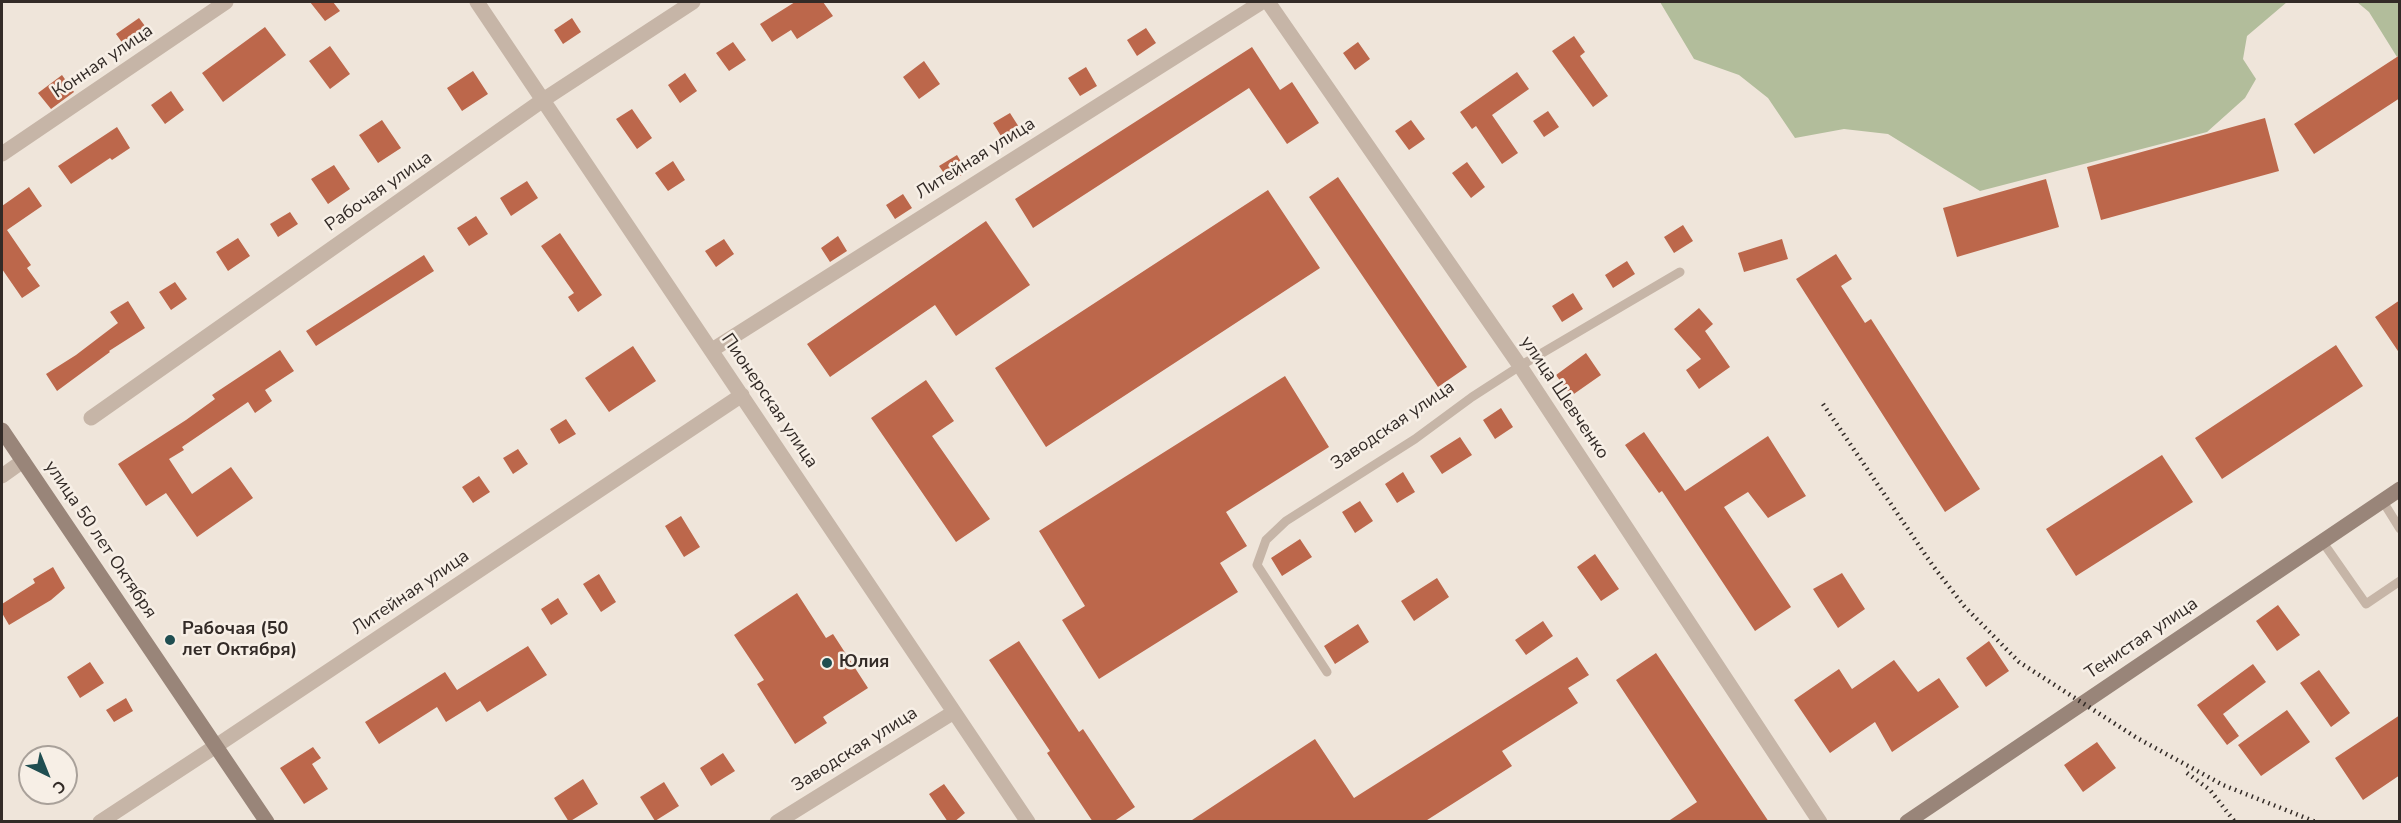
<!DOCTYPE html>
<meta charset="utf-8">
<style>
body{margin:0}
#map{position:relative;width:2401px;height:823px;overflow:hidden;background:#efe5da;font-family:"Nunito Sans",sans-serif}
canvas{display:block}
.frame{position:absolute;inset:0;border:3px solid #332b27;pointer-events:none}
.north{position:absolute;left:18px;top:745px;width:60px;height:60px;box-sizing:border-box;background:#f7efe6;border:2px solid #a9a19a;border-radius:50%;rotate:137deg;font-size:16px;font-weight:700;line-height:24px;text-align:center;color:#332b27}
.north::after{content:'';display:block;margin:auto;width:21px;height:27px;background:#204e51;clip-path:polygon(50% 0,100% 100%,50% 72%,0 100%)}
</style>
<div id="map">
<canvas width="2401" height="823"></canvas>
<div class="frame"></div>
<div class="north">С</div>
</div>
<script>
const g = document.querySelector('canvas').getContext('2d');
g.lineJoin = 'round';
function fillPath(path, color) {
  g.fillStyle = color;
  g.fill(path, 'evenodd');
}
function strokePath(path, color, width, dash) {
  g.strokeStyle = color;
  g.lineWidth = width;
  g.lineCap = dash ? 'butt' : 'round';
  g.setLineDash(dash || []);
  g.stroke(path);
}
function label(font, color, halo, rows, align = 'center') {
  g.font = font + ' "Nunito Sans",sans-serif';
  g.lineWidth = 5;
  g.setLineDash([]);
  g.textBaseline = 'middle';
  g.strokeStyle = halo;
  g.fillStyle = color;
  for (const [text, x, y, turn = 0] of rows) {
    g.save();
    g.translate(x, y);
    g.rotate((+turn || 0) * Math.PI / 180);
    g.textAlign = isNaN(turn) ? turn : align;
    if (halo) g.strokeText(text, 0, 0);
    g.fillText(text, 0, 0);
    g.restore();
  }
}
fillPath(new Path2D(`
 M1660,2H2287L2247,36L2243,59L2256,79L2245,98L2207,132L1980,191L1888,134L1844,129L1795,138L1768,98L1739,75L1694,59Z
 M2357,2H2399V55L2397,57L2369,12Z`), '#b2bd9b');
fillPath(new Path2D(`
 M310,2H333L340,11L325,21Z
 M795,2H823L833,16L797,39L791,30L772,42L760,24Z
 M139,18L151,34L128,51L116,34Z
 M572,18L581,32L563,44L554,30Z
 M265,27L286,55L223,102L202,73Z
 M1146,28L1156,43L1137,56L1127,40Z
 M1574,36L1585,52L1580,56L1608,96L1593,107L1552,51Z
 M733,42L746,60L729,71L716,53Z
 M1358,42L1370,59L1355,70L1343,53Z
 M330,46L350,74L330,89L309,61Z
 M1252,47L1280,90L1292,82L1319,123L1287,144L1249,88L1033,228L1015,199Z
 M2400,55V98L2314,154L2294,124Z
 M924,61L940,84L919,99L903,77Z
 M1086,67L1097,86L1080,96L1068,78Z
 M473,71L488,94L462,111L447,88Z
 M1517,72L1529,89L1492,115L1518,153L1502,164L1476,126L1472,129L1460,112Z
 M685,73L697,91L680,103L668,85Z
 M62,75L74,92L51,109L38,93Z
 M171,91L184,110L165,124L151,105Z
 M632,109L652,138L637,149L616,119Z
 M1548,111L1559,127L1544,137L1533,121Z
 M1010,113L1024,135L1007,146L993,123Z
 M2265,118L2279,171L2101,220L2087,167Z
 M382,120L401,148L378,163L359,135Z
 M1411,120L1425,139L1409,150L1395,131Z
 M117,127L130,148L112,160L110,158L71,184L58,166Z
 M957,155L967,172L950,182L939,166Z
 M673,161L685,180L668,191L655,173Z
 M1467,162L1485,187L1471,198L1452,173Z
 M334,165L350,189L328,204L311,179Z
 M1338,177L1467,367L1438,387L1309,197Z
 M2046,179L2059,227L1957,257L1943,208Z
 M527,181L538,198L511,216L500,198Z
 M29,187L42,206L7,230L31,265L27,268L40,286L22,298L2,269V206Z
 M1268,190L1320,268L1046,447L995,368Z
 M903,194L912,208L895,219L886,205Z
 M290,212L298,224L278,237L270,224Z
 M476,216L488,234L469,246L457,228Z
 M986,221L1030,285L956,336L935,305L830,377L807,344Z
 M1683,225L1693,241L1674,253L1664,237Z
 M560,233L602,295L578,312L568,297L574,293L541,246Z
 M838,236L847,251L830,262L821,248Z
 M238,238L250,256L228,271L216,252Z
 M724,239L734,254L716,267L705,251Z
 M1782,239L1788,259L1744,272L1738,253Z
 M1836,254L1852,279L1841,286L1865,323L1871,319L1980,489L1945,512L1796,279Z
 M424,255L434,271L316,346L306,331Z
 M1627,261L1635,274L1613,288L1605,275Z
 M175,282L187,299L171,310L159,292Z
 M1573,293L1583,309L1562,322L1552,306Z
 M2400,300V354L2375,317Z
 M128,301L145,328L109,351L110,352L57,391L46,374L76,355L118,323L110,312Z
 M1699,308L1713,324L1705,331L1730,367L1699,389L1686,370L1701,359L1674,329Z
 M2336,345L2363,386L2222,479L2195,438Z
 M633,346L656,381L609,412L585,378Z
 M280,350L294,371L265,390L272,401L255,413L248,402L182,447L184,450L169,459L192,494L231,467L253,498L197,537L166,493L146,506L118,464L186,420L215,399L212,395Z
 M1586,353L1601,375L1571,396L1556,375Z
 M1285,376L1329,447L1226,512L1247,546L1220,563L1238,592L1099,679L1062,620L1085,606L1039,531Z
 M926,380L954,421L932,436L990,519L956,542L871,418Z
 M1501,408L1513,427L1495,439L1483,420Z
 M566,419L576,434L559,444L550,429Z
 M1644,432L1685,491L1768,436L1806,496L1768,518L1748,492L1724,507L1791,607L1755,631L1662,491L1659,493L1625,445Z
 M1460,437L1472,455L1442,474L1430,456Z
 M518,449L528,464L513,474L503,458Z
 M2162,455L2193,502L2076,576L2046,529Z
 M1403,472L1415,492L1397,503L1385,484Z
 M479,476L490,492L473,503L462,487Z
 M1360,501L1373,521L1355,533L1342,512Z
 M681,516L700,547L684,557L665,526Z
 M1300,539L1312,557L1282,576L1271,558Z
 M1595,554L1619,589L1601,601L1577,567Z
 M53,567L65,588L51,600L9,625L2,613V604L35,583L33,579Z
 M1842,573L1865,609L1838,628L1813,589Z
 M599,574L616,602L601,612L583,584Z
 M1437,578L1449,597L1414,621L1401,601Z
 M797,593L826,638L833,634L868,688L823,717L827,723L795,744L757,684L764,680L734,635Z
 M558,598L568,614L551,625L541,609Z
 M2278,605L2300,635L2277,651L2256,621Z
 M1543,621L1553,636L1526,655L1515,640Z
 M1358,624L1369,642L1335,664L1324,646Z
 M1019,641L1079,732L1083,729L1135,807L1113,822H1093L1047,753L1050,751L989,660Z
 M1989,641L2009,671L1986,687L1966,658Z
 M528,646L547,675L487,712L480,701L446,722L437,707L379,744L365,722L445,672L457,690Z
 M1656,653L1769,822H1667L1697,802L1616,680Z
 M1577,657L1589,675L1568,688L1578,703L1502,751L1512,766L1424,822H1189L1315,739L1354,798Z
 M1894,660L1918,692L1939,678L1959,707L1892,752L1875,722L1830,753L1794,700L1839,669L1852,689Z
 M90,662L104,683L80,698L67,677Z
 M2253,664L2266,682L2223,714L2239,736L2227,745L2197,705Z
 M2319,670L2350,713L2331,727L2300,683Z
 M126,698L133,711L114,722L106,710Z
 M2287,710L2310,742L2261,776L2238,745Z
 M2400,715V775L2363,800L2335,758Z
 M2097,742L2116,768L2083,792L2064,765Z
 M313,747L321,758L312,764L328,789L304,804L280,768Z
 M723,753L735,771L711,786L700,768Z
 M583,779L598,804L569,822L554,798Z
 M664,782L679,806L655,821L640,797Z
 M944,784L965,813L954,822H948L929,794Z`), '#bc674b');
strokePath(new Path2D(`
 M2382,500L2400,529
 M2322,541L2366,604L2400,581
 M1327,672L1257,565L1266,540L1286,521L1415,439L1472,397L1520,366L1680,272`), '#c6b5a7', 9);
strokePath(new Path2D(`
 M477,2L1028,822
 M2,154L226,2
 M712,350L1262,2
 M91,418L543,100L693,2
 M2,476L23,461
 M100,822L216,746L742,395
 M777,822L954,712`), '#c6b5a7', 15);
strokePath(new Path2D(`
 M1268,2L1520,366L1820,822`), '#c6b5a7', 15);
strokePath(new Path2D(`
 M2,430L267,822
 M1907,822L2400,489`), '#998579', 15);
strokePath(new Path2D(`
 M1823,404L1933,566L1964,606L2019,662L2137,738L2223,785L2316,822
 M2187,773L2210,790L2235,822`), '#332b27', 4.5, [1.5, 4.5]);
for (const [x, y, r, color] of [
 [170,640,6,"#204e51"],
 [827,663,6,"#204e51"]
]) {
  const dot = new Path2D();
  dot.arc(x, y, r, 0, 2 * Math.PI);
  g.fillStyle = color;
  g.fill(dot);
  strokePath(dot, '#f7efe6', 2);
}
label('18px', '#332b27', '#f7efe6', [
 ["Конная улица",103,62,-34],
 ["Литейная улица",976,159,-32],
 ["Рабочая улица",379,192,-35],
 ["улица Шевченко",1564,398,56],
 ["Пионерская улица",769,401,56],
 ["Заводская улица",1393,426,-34],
 ["улица 50 лет Октября",100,540,56],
 ["Литейная улица",411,593,-34],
 ["Тенистая улица",2142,639,-34],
 ["Заводская улица",855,750,-32]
]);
label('bold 18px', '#332b27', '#f7efe6', [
 ["Рабочая (50",182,630],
 ["лет Октября)",182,651],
 ["Юлия",839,663]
], 'left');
</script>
